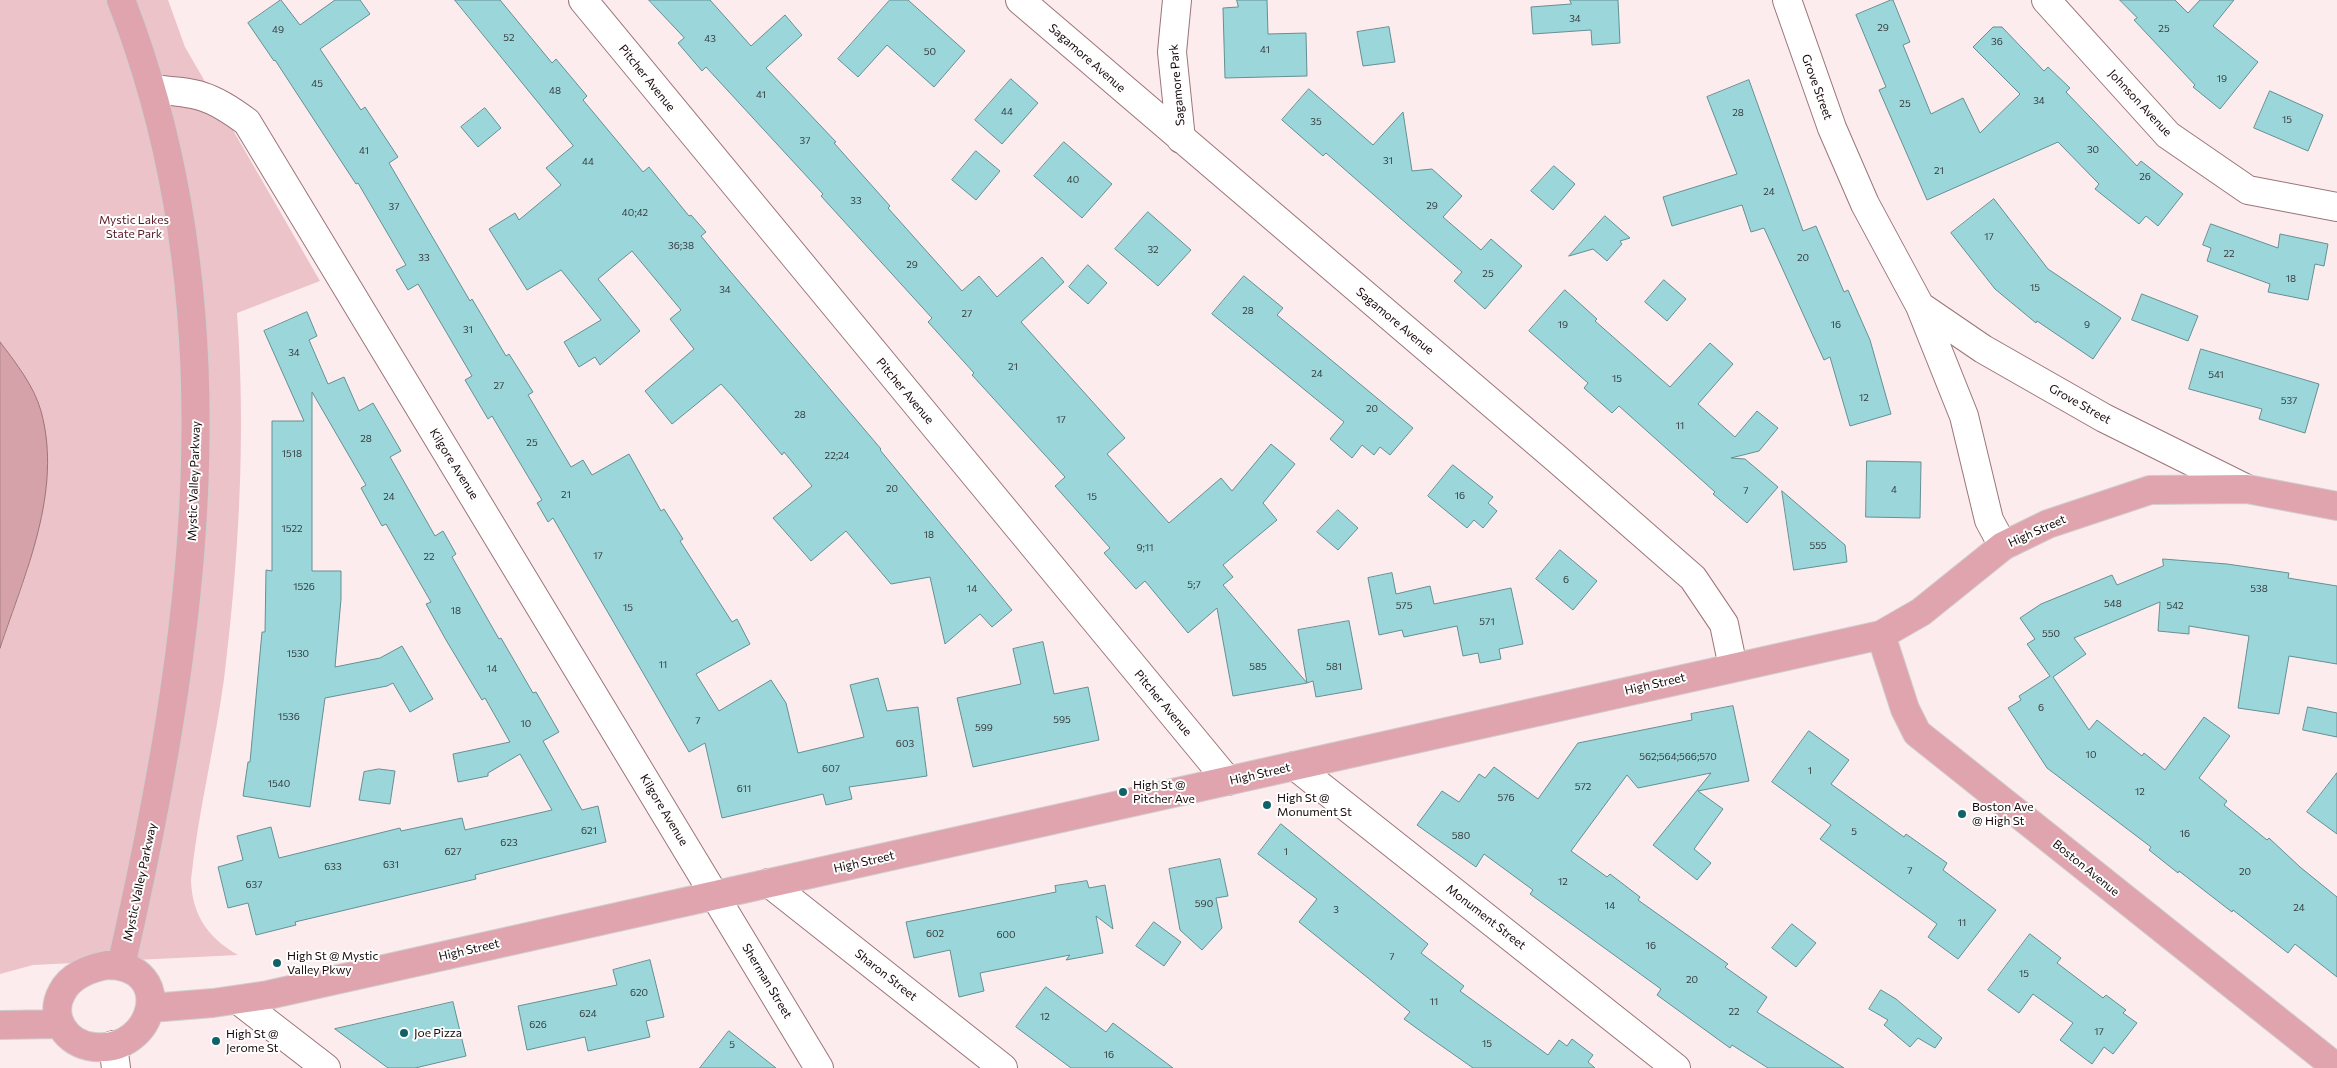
<!DOCTYPE html>
<style>
body{margin:0}
canvas{display:block;background:#fdeced}
</style>
<canvas width="2337" height="1068"></canvas>
<script>
const g = document.querySelector('canvas').getContext('2d');
g.lineJoin = 'round';
function fillPath(path, color) {
  g.fillStyle = color;
  g.fill(path, 'evenodd');
}
function strokePath(path, color, width, dash) {
  g.strokeStyle = color;
  g.lineWidth = width;
  g.lineCap = dash ? 'butt' : 'round';
  g.setLineDash(dash || []);
  g.stroke(path);
}
function label(font, color, halo, rows, align = 'center') {
  g.font = font + ' Commissioner,sans-serif';
  g.lineWidth = 4;
  g.setLineDash([]);
  g.textBaseline = 'middle';
  g.strokeStyle = halo;
  g.fillStyle = color;
  for (const [text, x, y, turn = 0] of rows) {
    g.save();
    g.translate(x, y);
    g.rotate((+turn || 0) * Math.PI / 180);
    g.textAlign = isNaN(turn) ? turn : align;
    if (halo) g.strokeText(text, 0, 0);
    g.fillText(text, 0, 0);
    g.restore();
  }
}
fillPath(new Path2D(`
 M0,0H168L185,47L320,281L237,313C246,435 239,558 224,679C215,746 198,812 191,880C192,915 208,938 238,955L33,965L0,974V648L27,572L48,453L41,410L21,370L0,342Z`), '#ecc3c8');
const water = new Path2D(`
 M0,342C16,363 34,386 41,411C63,491 25,573 0,648Z`);
fillPath(water, '#d4a2a8');
strokePath(water, '#9b7479', 1);
const building = new Path2D(`
 M281,0L300,25L335,0H360L370,14L320,49L361,110L365,107L398,157L389,163L470,301L472,299L506,356L509,354L533,392L528,395L571,467L583,460L592,475L629,454L661,511L664,509L683,539L680,541L732,622L737,619L750,644L696,674L719,711L771,680L786,703L798,753L864,737L850,685L878,678L887,711L918,707L927,776L849,787L852,799L826,805L823,794L722,818L705,743L689,752L553,518L548,522L537,503L542,500L492,416L488,419L465,380L472,376L418,284L408,290L396,270L406,265L358,183L356,184L275,60L274,61L248,23Z
 M455,0H500L552,63L556,59L587,96L583,100L643,172L649,167L689,216L691,215L706,232L701,236L719,258L881,449L880,450L1012,610L992,627L980,614L945,644L930,577L891,584L846,531L811,561L773,518L812,486L784,452L782,455L733,397L721,384L672,424L645,391L694,349L670,319L681,310L632,251L598,279L640,331L600,365L595,357L579,367L564,342L601,320L561,270L527,290L489,229L515,213L519,220L561,185L546,168L573,146Z
 M649,0H710L751,46L785,15L802,35L766,68L836,142L834,143L890,206L888,208L962,291L979,276L997,297L1042,257L1064,282L1021,322L1125,438L1107,454L1169,523L1221,478L1232,491L1271,444L1295,464L1263,503L1277,520L1223,565L1233,577L1223,585L1307,683L1233,696L1217,608L1188,633L1145,581L1136,589L1104,553L1110,548L1055,486L1065,477L972,375L974,373L928,322L932,318L821,196L823,194L706,67L702,71L678,43L684,38Z
 M890,0H908L965,51L934,87L887,45L858,77L838,59Z
 M1237,0H1267L1268,34L1306,33L1307,76L1225,78L1223,8L1238,7Z
 M1570,0H1618L1620,43L1592,45L1591,30L1533,34L1531,7L1571,4Z
 M1891,0H1893L1910,42L1903,45L1931,114L1963,98L1980,133L2020,94L1973,47L1993,27H2002L2044,71L2048,67L2070,88L2066,92L2137,166L2141,161L2183,194L2158,226L2146,216L2139,224L2095,189L2099,184L2058,142L1927,200L1879,90L1886,87L1856,15Z
 M2120,0H2175L2188,13L2200,0H2234L2213,26L2258,62L2220,109L2193,87L2195,85L2134,20L2137,18Z
 M1389,27L1395,62L1363,66L1357,32Z
 M1011,79L1038,103L1002,144L975,120Z
 M1749,80L1803,231L1816,226L1844,292L1848,290L1870,340L1891,414L1850,426L1830,357L1824,360L1764,228L1751,232L1742,205L1672,226L1663,197L1737,174L1707,97Z
 M1309,89L1373,145L1403,112L1412,171L1432,169L1462,196L1443,217L1481,250L1491,239L1522,266L1485,309L1454,281L1462,272L1326,153L1323,156L1282,120Z
 M2270,91L2323,115L2308,151L2254,128Z
 M485,108L501,128L478,147L461,127Z
 M1064,142L1112,184L1082,218L1034,176Z
 M976,151L1000,171L976,200L952,180Z
 M1554,166L1575,184L1553,210L1531,191Z
 M1994,199L2048,269L2121,318L2093,359L2037,321L2036,323L1995,289L1951,233Z
 M1148,212L1191,250L1158,286L1115,249Z
 M1605,216L1630,238L1620,241L1622,244L1607,261L1593,249L1569,256Z
 M2211,224L2278,248L2280,234L2328,244L2324,266L2315,264L2308,300L2268,292L2270,284L2207,261L2211,248L2203,245Z
 M1088,265L1107,283L1088,304L1069,287Z
 M1244,276L1283,308L1277,315L1413,428L1390,455L1380,447L1374,455L1362,445L1352,458L1330,439L1344,422L1212,314Z
 M1664,280L1686,299L1667,321L1645,302Z
 M1565,290L1597,319L1595,321L1670,387L1710,343L1733,364L1698,404L1735,437L1757,411L1778,428L1759,451L1731,458L1745,459L1778,487L1747,523L1713,494L1715,492L1619,406L1612,413L1584,388L1588,383L1529,331Z
 M2142,294L2198,316L2188,341L2132,320Z
 M307,312L317,336L309,340L328,384L344,377L359,411L373,403L401,451L390,457L435,536L443,531L456,554L452,557L499,639L501,638L533,693L536,692L559,732L543,741L582,810L598,806L606,842L475,875L476,879L295,922L296,925L256,935L248,903L228,908L218,867L243,860L237,836L271,827L279,858L400,828L401,831L462,818L465,830L552,810L520,754L488,773V776L458,782L453,754L510,742L485,698L482,700L446,640L426,604L431,602L386,524L382,526L361,488L366,485L312,392V571H341V599L335,667L380,658L402,646L433,699L410,712L393,683L387,686L325,698L310,807L243,796L248,762H250L262,632H265L266,570L272,571V421H304L264,331Z
 M2201,349L2319,384L2305,433L2259,419L2262,409L2189,389Z
 M1867,461L1921,462L1920,518L1866,517Z
 M1453,465L1493,497L1488,503L1497,511L1483,528L1474,520L1467,528L1428,496Z
 M1782,491L1845,545L1847,562L1794,570Z
 M1338,510L1358,528L1338,550L1317,532Z
 M1560,550L1597,581L1573,610L1536,579Z
 M2163,559L2227,564L2289,573L2288,578L2337,586V664L2289,656L2279,714L2238,708L2249,636L2189,626V634L2158,631L2160,602L2074,638L2086,654L2053,677L2089,730L2097,720L2142,756L2144,753L2165,770L2204,717L2230,736L2199,778L2227,801L2224,805L2267,840L2269,838L2300,867L2337,897V977L2295,944L2288,953L2233,910L2232,912L2179,871L2178,873L2149,850L2151,847L2047,768L2008,708L2021,700L2019,696L2050,676L2027,644L2035,639L2020,618L2041,604L2112,575L2117,585L2163,566Z
 M1392,573L1396,594L1430,586L1434,604L1511,588L1523,644L1499,649L1501,659L1480,663L1478,653L1463,656L1457,626L1404,637L1402,630L1379,635L1368,578Z
 M1349,621L1362,689L1316,697L1313,681L1307,683L1298,630Z
 M1043,642L1054,694L1088,687L1099,740L973,767L957,698L1021,684L1013,649Z
 M1733,706L1749,781L1698,791L1723,809L1694,849L1711,863L1697,880L1653,845L1711,773L1638,788L1627,775L1571,851L1607,877L1610,874L1640,897L1638,900L1728,964L1725,967L1767,997L1757,1012L1844,1068H1768L1732,1045L1730,1048L1657,995L1661,989L1530,894L1533,890L1484,854L1476,867L1417,825L1442,791L1459,802L1479,774L1485,778L1494,767L1538,799L1578,743L1692,720L1691,714Z
 M2308,707L2337,713V737L2303,730Z
 M1809,731L1849,760L1831,784L1904,837L1906,834L1947,863L1943,870L1996,910L1958,959L1928,937L1937,924L1820,839L1831,825L1772,782Z
 M379,769L395,771L390,804L359,800L364,772Z
 M2337,773V834L2307,812Z
 M1281,824L1428,944L1421,953L1464,986L1460,991L1548,1055L1559,1040L1567,1046L1572,1039L1593,1055L1588,1062L1595,1068H1473L1426,1035L1404,1019L1410,1012L1299,922L1317,899L1258,854Z
 M1220,859L1228,896L1216,898L1222,928L1202,950L1180,930L1169,869Z
 M1087,881L1089,888L1105,885L1113,929L1096,916L1103,953L1066,960L1070,955L980,973L984,991L959,997L950,950L914,958L906,922L1056,892L1055,886Z
 M1154,922L1181,942L1164,966L1136,946Z
 M1792,924L1816,943L1796,967L1772,948Z
 M2030,934L2061,958L2057,963L2103,998L2106,995L2126,1010L2123,1013L2137,1023L2113,1054L2104,1047L2092,1064L2060,1040L2073,1023L2033,994L2019,1013L1988,990Z
 M650,960L664,1017L646,1021L650,1037L588,1051L585,1037L527,1050L518,1006L617,985L613,970Z
 M1046,987L1106,1032L1113,1023L1173,1068H1071L1016,1027Z
 M1881,990L1896,999L1942,1038L1935,1048L1918,1038L1910,1047L1884,1025L1888,1020L1869,1009Z
 M453,1002L466,1056L415,1068H388L335,1029Z
 M729,1031L776,1068H700Z`);
fillPath(building, '#9bd6da');
strokePath(building, '#649093', 1);
const minor = new Path2D(`
 M583,0L1228,781
 M1020,0L1557,459L1693,578L1724,624L1733,667
 M1177,0L1172,52L1181,139
 M1787,0L1832,128L1865,204L1920,306L1964,416L1989,520L2003,546
 M2046,0L2168,135L2248,190L2337,207
 M152,89C197,93 210,94 247,122L819,1068
 M1920,306L1983,349L2104,418L2247,489
 M1295,766L1676,1068
 M769,883L1003,1068
 M238,1000L326,1068
 M113,1045L116,1068`);
const major = new Path2D(`
 M121,0C244,315 194,646 121,966
 M1881,635L1905,709L1917,733L2337,1068
 M107,965C176,965 156,1053 94,1047C66,1044 48,1017 62,992C70,976 90,968 107,965Z
 M151,1008L213,1003L268,995L1881,635L1921,612L2003,546L2048,524L2150,490L2247,489L2337,506
 M0,1025L59,1024`);
strokePath(minor, '#9c757a', 30);
strokePath(major, '#d0cece', 30);
strokePath(minor, '#fff', 28);
strokePath(major, '#e0a4ae', 28);
for (const [x, y, r, color] of [
 [1123,792,5,"#116267"],
 [1267,805,5,"#116267"],
 [1962,814,5,"#116267"],
 [277,963,5,"#116267"],
 [404,1033,5,"#116267"],
 [216,1041,5,"#116267"]
]) {
  const dot = new Path2D();
  dot.arc(x, y, r, 0, 2 * Math.PI);
  g.fillStyle = color;
  g.fill(dot);
  strokePath(dot, '#fefefe', 2);
}
label('10px', '#373c3e', null, [
 ["34",1575,19],
 ["29",1883,28],
 ["25",2164,29],
 ["49",278,30],
 ["52",509,38],
 ["43",710,39],
 ["36",1997,42],
 ["41",1265,50],
 ["50",930,52],
 ["19",2222,79],
 ["45",317,84],
 ["48",555,91],
 ["41",761,95],
 ["34",2039,101],
 ["25",1905,104],
 ["44",1007,112],
 ["28",1738,113],
 ["15",2287,120],
 ["35",1316,122],
 ["37",805,141],
 ["30",2093,150],
 ["41",364,151],
 ["31",1388,161],
 ["44",588,162],
 ["21",1939,171],
 ["26",2145,177],
 ["40",1073,180],
 ["24",1769,192],
 ["33",856,201],
 ["29",1432,206],
 ["37",394,207],
 ["40;42",635,213],
 ["17",1989,237],
 ["36;38",681,246],
 ["32",1153,250],
 ["22",2229,254],
 ["33",424,258],
 ["20",1803,258],
 ["29",912,265],
 ["25",1488,274],
 ["18",2291,279],
 ["15",2035,288],
 ["34",725,290],
 ["28",1248,311],
 ["27",967,314],
 ["19",1563,325],
 ["16",1836,325],
 ["9",2087,325],
 ["31",468,330],
 ["34",294,353],
 ["21",1013,367],
 ["24",1317,374],
 ["541",2216,375],
 ["15",1617,379],
 ["27",499,386],
 ["12",1864,398],
 ["537",2289,401],
 ["20",1372,409],
 ["28",800,415],
 ["17",1061,420],
 ["11",1680,426],
 ["28",366,439],
 ["25",532,443],
 ["1518",292,454],
 ["22;24",837,456],
 ["20",892,489],
 ["4",1894,490],
 ["7",1746,491],
 ["21",566,495],
 ["16",1460,496],
 ["24",389,497],
 ["15",1092,497],
 ["1522",292,529],
 ["18",929,535],
 ["555",1818,546],
 ["9;11",1145,548],
 ["17",598,556],
 ["22",429,557],
 ["6",1566,580],
 ["5;7",1194,585],
 ["1526",304,587],
 ["14",972,589],
 ["538",2259,589],
 ["548",2113,604],
 ["575",1404,606],
 ["542",2175,606],
 ["15",628,608],
 ["18",456,611],
 ["571",1487,622],
 ["550",2051,634],
 ["1530",298,654],
 ["11",663,665],
 ["585",1258,667],
 ["581",1334,667],
 ["14",492,669],
 ["6",2041,708],
 ["1536",289,717],
 ["595",1062,720],
 ["7",698,721],
 ["10",526,724],
 ["599",984,728],
 ["603",905,744],
 ["10",2091,755],
 ["562;564;566;570",1678,757],
 ["607",831,769],
 ["1",1810,771],
 ["1540",279,784],
 ["572",1583,787],
 ["611",744,789],
 ["12",2140,792],
 ["576",1506,798],
 ["621",589,831],
 ["5",1854,832],
 ["16",2185,834],
 ["580",1461,836],
 ["623",509,843],
 ["627",453,852],
 ["1",1286,852],
 ["631",391,865],
 ["633",333,867],
 ["7",1910,871],
 ["20",2245,872],
 ["12",1563,882],
 ["637",254,885],
 ["590",1204,904],
 ["14",1610,906],
 ["24",2299,908],
 ["3",1336,910],
 ["11",1962,923],
 ["602",935,934],
 ["600",1006,935],
 ["16",1651,946],
 ["7",1392,957],
 ["15",2024,974],
 ["20",1692,980],
 ["620",639,993],
 ["11",1434,1002],
 ["22",1734,1012],
 ["624",588,1014],
 ["12",1045,1017],
 ["626",538,1025],
 ["17",2099,1032],
 ["15",1487,1044],
 ["5",732,1045],
 ["16",1109,1055]
]);
label('12px', '#16080a', '#fefefe', [
 ["Sagamore Avenue",1087,58,41],
 ["Pitcher Avenue",647,78,51],
 ["Sagamore Park",1177,85,-95],
 ["Grove Street",1817,87,70],
 ["Johnson Avenue",2140,103,47],
 ["Sagamore Avenue",1395,321,40],
 ["Pitcher Avenue",905,391,50],
 ["Grove Street",2080,404,29],
 ["Kilgore Avenue",454,464,58],
 ["Mystic Valley Parkway",194,481,-88],
 ["High Street",2037,531,-24],
 ["High Street",1655,684,-13],
 ["Pitcher Avenue",1163,703,50],
 ["High Street",1260,774,-13],
 ["Kilgore Avenue",664,810,59],
 ["High Street",864,862,-13],
 ["Boston Avenue",2086,868,39],
 ["Mystic Valley Parkway",140,882,-78],
 ["Monument Street",1486,917,38],
 ["High Street",469,950,-13],
 ["Sharon Street",886,975,38],
 ["Sherman Street",767,981,59]
]);
label('12px', '#571a27', '#fefefe', [
 ["Mystic Lakes",134,220],
 ["State Park",134,234]
]);
label('12px', '#16080a', '#fefefe', [
 ["High St @",1133,785],
 ["Pitcher Ave",1133,799],
 ["High St @",1277,798],
 ["Monument St",1277,812],
 ["Boston Ave",1972,807],
 ["@ High St",1972,821],
 ["High St @ Mystic",287,956],
 ["Valley Pkwy",287,970],
 ["Joe Pizza",414,1033],
 ["High St @",226,1034],
 ["Jerome St",226,1048]
], 'left');
</script>
